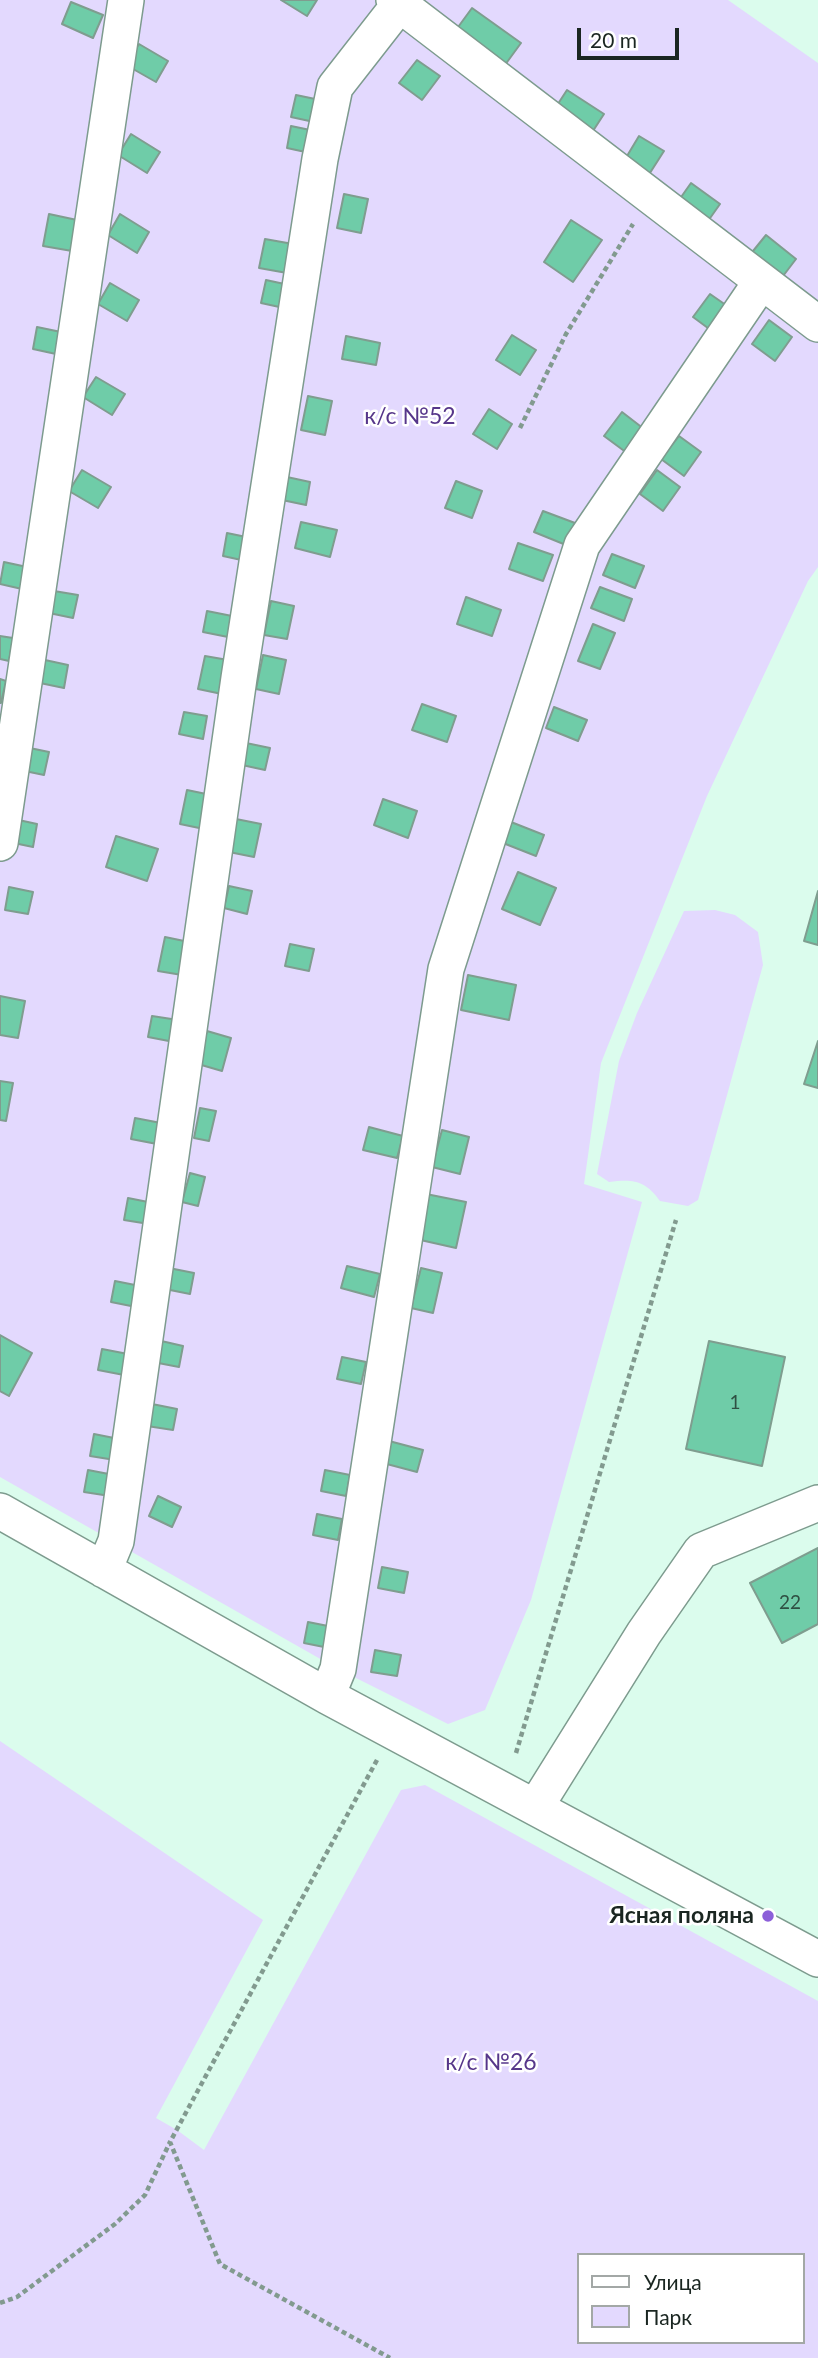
<!DOCTYPE html>
<meta charset="utf-8">
<style>
body{margin:0}
#map{position:relative;width:818px;height:2358px;overflow:hidden;background:#dbfced;font-family:Lato,sans-serif}
canvas{display:block}
.legend{position:absolute;left:577px;top:2253px;width:228px;height:91px;box-sizing:border-box;background:#fff;border:2px solid #a3a8a6;margin:0;padding:9px 12px;list-style:none;font-size:21px;color:#1a2621}
.legend li{display:flex;align-items:center;gap:14px;height:35px}
.legend b{width:35px;border:2px solid #a3a8a6}
.scale{position:absolute;left:577px;top:28px;width:102px;height:32px;box-sizing:border-box;border:4px solid #1a2621;border-top:0;padding-left:9px;font-size:21px;line-height:24px;white-space:nowrap;color:#1a2621;-webkit-text-stroke:5px #fff;paint-order:stroke}
</style>
<div id="map">
<canvas width="818" height="2358"></canvas>
<ul class="legend">
<li><b style="height:9px;background:#fff"></b>Улица</li>
<li><b style="height:19px;background:#e3d9fe"></b>Парк</li>
</ul>
<div class="scale">20 m</div>
</div>
<script>
const g = document.querySelector('canvas').getContext('2d');
g.lineJoin = 'round';
function fillPath(path, color) {
  g.fillStyle = color;
  g.fill(path, 'evenodd');
}
function strokePath(path, color, width, dash) {
  g.strokeStyle = color;
  g.lineWidth = width;
  g.lineCap = dash ? 'butt' : 'round';
  g.setLineDash(dash || []);
  g.stroke(path);
}
function label(font, color, halo, rows, align = 'center') {
  g.font = font + ' Lato,sans-serif';
  g.lineWidth = 5;
  g.setLineDash([]);
  g.textBaseline = 'middle';
  g.strokeStyle = halo;
  g.fillStyle = color;
  for (const [text, x, y, turn = 0] of rows) {
    g.save();
    g.translate(x, y);
    g.rotate((+turn || 0) * Math.PI / 180);
    g.textAlign = isNaN(turn) ? turn : align;
    if (halo) g.strokeText(text, 0, 0);
    g.fillText(text, 0, 0);
    g.restore();
  }
}
fillPath(new Path2D(`
 M0,0H728L818,63V567L808,581L707,796L601,1063L584,1184L642,1202L531,1600L485,1710L448,1724L338,1669L0,1477Z
 M715,910L735,915L758,932L763,965L698,1200L688,1206L660,1201C645,1180 633,1179 609,1182L597,1174L619,1061L637,1013L684,911Z
 M0,1741L263,1920L156,2118L177,2130L204,2150L401,1790L425,1785L818,2001V2358H0ZM578,2255H802V2342H578Z`), '#e3d9fe');
const building = new Path2D(`
 M281,0H317L307,16Z
 M71,2L103,15L93,38L62,24Z
 M472,8L521,43L502,69L453,34Z
 M139,44L168,61L156,82L126,65Z
 M417,60L440,76L422,100L399,83Z
 M567,90L604,114L591,134L554,110Z
 M296,95L320,100L314,122L291,117Z
 M291,126L315,131L310,153L287,148Z
 M131,134L160,152L147,173L118,155Z
 M639,136L664,151L648,176L624,161Z
 M691,183L720,204L708,221L679,200Z
 M344,194L368,199L361,233L337,228Z
 M49,214L77,220L72,251L43,246Z
 M120,214L149,232L137,253L108,235Z
 M571,220L602,240L573,282L544,262Z
 M766,235L796,259L780,280L749,256Z
 M265,239L293,244L287,273L259,268Z
 M266,280L289,285L284,308L261,303Z
 M110,283L139,300L127,321L98,304Z
 M710,294L733,310L716,334L693,317Z
 M769,320L792,337L775,361L752,344Z
 M37,327L61,332L56,354L33,349Z
 M512,335L536,350L520,375L496,360Z
 M346,336L380,343L376,365L342,359Z
 M96,377L125,394L112,415L83,397Z
 M308,396L332,401L325,435L301,430Z
 M489,409L512,424L497,449L473,434Z
 M622,412L644,429L627,453L604,436Z
 M679,436L701,452L684,476L661,459Z
 M82,470L111,487L98,508L69,491Z
 M657,470L680,487L663,511L640,494Z
 M287,477L310,482L306,505L282,500Z
 M456,481L482,491L472,518L445,508Z
 M543,511L575,523L566,545L534,532Z
 M301,522L337,530L330,557L295,548Z
 M227,533L251,538L246,561L223,556Z
 M518,543L553,555L543,581L509,569Z
 M612,554L644,566L635,588L603,575Z
 M4,562L27,567L22,589L0,584Z
 M600,587L632,599L624,621L591,608Z
 M54,591L78,595L73,618L49,613Z
 M466,597L501,610L492,636L457,624Z
 M271,601L294,606L287,639L264,635Z
 M207,611L232,616L228,637L203,632Z
 M593,624L615,633L600,669L578,661Z
 M0,636L13,638L9,661L0,659Z
 M263,655L286,660L279,694L256,689Z
 M205,656L228,660L222,694L198,689Z
 M45,660L68,665L64,688L40,683Z
 M0,679L6,681L1,703H0Z
 M422,704L456,716L447,742L412,730Z
 M554,707L587,720L578,741L546,728Z
 M184,712L207,716L203,739L179,734Z
 M246,743L270,748L265,770L242,765Z
 M25,747L49,752L44,775L20,770Z
 M187,790L211,795L204,829L180,824Z
 M383,799L417,811L408,838L374,825Z
 M14,819L37,824L33,847L9,842Z
 M236,819L261,824L254,857L229,852Z
 M511,822L544,835L536,856L503,843Z
 M116,836L158,849L147,881L106,867Z
 M518,872L556,888L540,925L502,909Z
 M229,886L252,891L247,914L224,908Z
 M9,887L33,892L28,914L5,910Z
 M818,891V945L804,941Z
 M165,937L189,942L182,975L158,971Z
 M290,944L314,949L309,971L285,966Z
 M468,975L516,985L509,1020L461,1010Z
 M0,996L25,1001L18,1038L0,1035Z
 M152,1016L178,1020L174,1042L148,1037Z
 M207,1031L231,1038L222,1071L198,1064Z
 M818,1041V1088L804,1084Z
 M0,1081L13,1083L6,1121L0,1120Z
 M200,1108L216,1111L209,1141L194,1138Z
 M135,1118L161,1123L157,1144L131,1139Z
 M369,1127L403,1136L397,1158L363,1150Z
 M442,1130L469,1137L460,1174L432,1167Z
 M190,1173L205,1177L198,1206L182,1202Z
 M426,1194L466,1202L456,1248L416,1239Z
 M128,1198L153,1203L149,1224L124,1220Z
 M347,1266L380,1274L374,1297L341,1288Z
 M169,1268L194,1273L190,1294L165,1289Z
 M421,1268L442,1273L433,1313L411,1308Z
 M115,1281L140,1286L136,1307L111,1302Z
 M0,1335L32,1353L9,1396L0,1391Z
 M157,1340L183,1346L179,1367L153,1362Z
 M709,1341L785,1357L762,1466L686,1449Z
 M102,1349L128,1354L124,1375L98,1370Z
 M342,1357L366,1362L361,1384L337,1379Z
 M152,1404L177,1409L173,1430L147,1426Z
 M94,1434L119,1439L115,1460L90,1456Z
 M389,1441L423,1450L417,1472L383,1463Z
 M88,1470L114,1475L110,1496L84,1492Z
 M325,1470L350,1475L346,1496L321,1491Z
 M158,1496L181,1507L172,1527L149,1516Z
 M317,1514L342,1519L338,1540L313,1535Z
 M818,1548V1624L782,1643L750,1583Z
 M382,1567L408,1572L404,1593L378,1588Z
 M308,1622L333,1627L329,1648L304,1643Z
 M375,1650L401,1655L397,1676L371,1672Z`);
fillPath(building, '#6fcca8');
strokePath(building, '#7f9d8f', 2);
const minor = new Path2D(`
 M394,0L818,324
 M0,843L126,0
 M0,1511L327,1696L818,1959
 M104,1570L116,1541L239,678L320,159L335,87L399,5
 M327,1696L338,1669L446,969L582,545L761,282
 M536,1806L644,1633L701,1551L818,1503`);
strokePath(minor, '#7d9b8e', 38);
strokePath(new Path2D(`
 M520,428L566,334L633,224
 M516,1753L676,1220
 M377,1760L170,2142L220,2264L390,2358
 M0,2303L17,2297L115,2224L145,2195L170,2142`), '#829a8f', 4.5, [5, 3.5]);
strokePath(minor, '#fff', 35);
for (const [x, y, r, color] of [
 [768,1916,7,"#8c5fd9"]
]) {
  const dot = new Path2D();
  dot.arc(x, y, r, 0, 2 * Math.PI);
  g.fillStyle = color;
  g.fill(dot);
  strokePath(dot, '#fff', 2.5);
}
label('19px', '#2f5043', null, [
 ["1",735,1403],
 ["22",790,1603]
]);
label('23px', '#56368a', '#fff', [
 ["к/с №52",410,417],
 ["к/с №26",491,2063]
]);
label('bold 23px', '#1a2621', '#fff', [
 ["Ясная поляна",754,1916]
], 'right');
</script>
